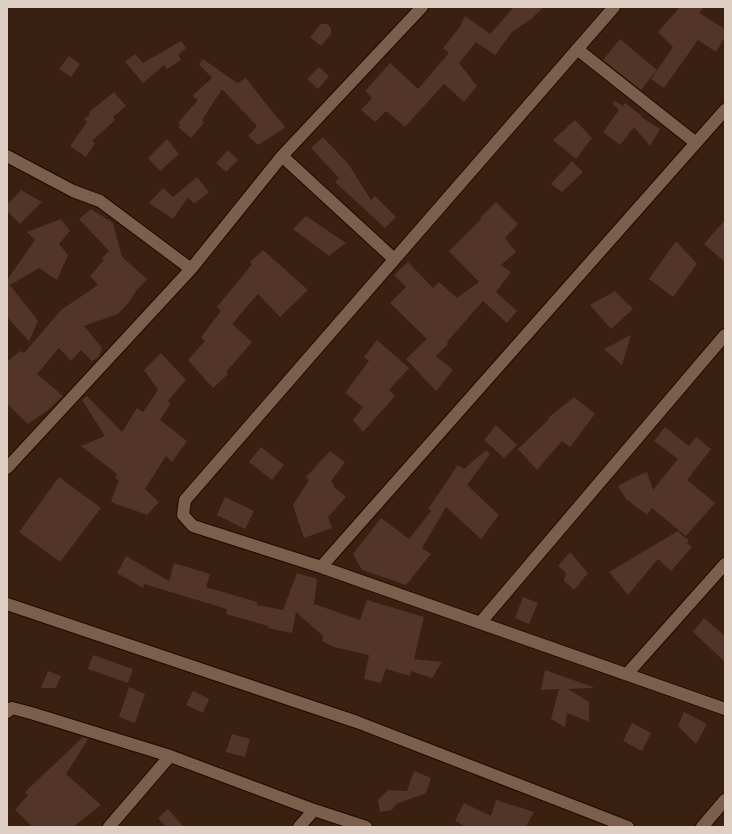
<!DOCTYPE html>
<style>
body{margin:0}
#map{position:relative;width:732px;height:834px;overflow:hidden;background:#392010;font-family:"DM Sans",sans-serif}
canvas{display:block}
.frame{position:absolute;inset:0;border:8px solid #dfcec3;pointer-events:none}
</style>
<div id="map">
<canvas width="732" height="834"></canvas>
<div class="frame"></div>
</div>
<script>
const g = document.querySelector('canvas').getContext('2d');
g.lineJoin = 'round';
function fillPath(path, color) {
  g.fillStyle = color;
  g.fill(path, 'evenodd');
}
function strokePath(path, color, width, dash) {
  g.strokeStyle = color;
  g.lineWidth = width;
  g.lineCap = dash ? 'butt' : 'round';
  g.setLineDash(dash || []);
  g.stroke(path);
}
fillPath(new Path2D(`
 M514,7H544L531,19L512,32L495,55L476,42L459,63L477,86L464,102L444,84L405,127L386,111L375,122L361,110L372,98L365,91L390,63L418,89L449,53L443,48L460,27L465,16L490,34Z
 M680,7H704L699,13L725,29V37L716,52L698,40L664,88L651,79L673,47L658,32Z
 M321,24H327L331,28V34L321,46L310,37Z
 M620,39L657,70L641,90L603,60Z
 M181,41L186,48L178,55L181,60L167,69L164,65L143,83L125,62L135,54L143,63Z
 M69,56L80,64L71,77L59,69Z
 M203,59L237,83L246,78L274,114L284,125L285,128L258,145L248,136L257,126L222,89L202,120L204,123L191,138L178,127L180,125L178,123L198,100L192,96L212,78L199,64Z
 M319,67L329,76L318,89L307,79Z
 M114,92L126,106L113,117L115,120L92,141L95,143L86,157L70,146L87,122L84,119L90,114L89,112Z
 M615,101L623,106L625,103L642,116L641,117L660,129L650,146L634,127L620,145L603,132L619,110L613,104Z
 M575,120L592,138L576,159L553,140Z
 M323,137L349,165L371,200L375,196L396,217L385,228L335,182L339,178L311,148Z
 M167,139L179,154L160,171L148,158Z
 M228,150L238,160L226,172L216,163Z
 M572,161L583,172L562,192L551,184Z
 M197,177L209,192L194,204L188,197L173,219L149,203L163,188L173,197Z
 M21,190L42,202L20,224L7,211V205Z
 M496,202L518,224L505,238L516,252L501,265L511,272L496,292L517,311L507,323L483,301L447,342L448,344L436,356L453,370L436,391L406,359L427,339L390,303L406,287L394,275L408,262L433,288L439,282L457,298L479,282L449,251L481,219L480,218Z
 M91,209L113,223L122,257L147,279L136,291L130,301L118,314L84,326L102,348L99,357L92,361L81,350L71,361L59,348L37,374L63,396L46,412H45L28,424L7,404V362L20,351L24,353L61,310L98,285L90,276L104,260L102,258L109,251L79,219Z
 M306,216L346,243L329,256L293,229Z
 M61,219L70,231L59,244L68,255L57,280L39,268L10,285L38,321L29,341L7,317V280L35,240L27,232Z
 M725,220V262L704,244Z
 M676,241L697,264L673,297L649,279Z
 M263,250L308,290L280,317L258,294L232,324L252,342L226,372L228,374L213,388L188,360L205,341L201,337L221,311L217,307L252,264L250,262Z
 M615,291L633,309L611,329L590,305Z
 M631,335L622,365L604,349Z
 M377,340L409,368L389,390L395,396L363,432L353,420L363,407L345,393L369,361L364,357Z
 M161,353L186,380L168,401L171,403L160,420L187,441L172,462L166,456L145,489L159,502L147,515L111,502L119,480L115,478L117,474L81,446L105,436L82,400L87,396L122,432L137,408L143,412L158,390L144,370Z
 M574,397L595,414L570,447L562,441L537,470L518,449L549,419L548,418Z
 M496,425L517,445L504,458L484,440Z
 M665,427L689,446L696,437L711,449L687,480L715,503L686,536L652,508L647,515L626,499L618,486L635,477L647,472L653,490L678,459L654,441Z
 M261,447L284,465L272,480L249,462Z
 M486,450L490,454L467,485L499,515L481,539L446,507L422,548L431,554L406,585L362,570L353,554L381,518L409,539L431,511L428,509L458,465L464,469Z
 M330,451L345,462L331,481L334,484L333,486L346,497L328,517L332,528L304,538L293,505L309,480L306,477Z
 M59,477L101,508L60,562L19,532Z
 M225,497L254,511L245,529L217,515Z
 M678,531L680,532L679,533L689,540L687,543L692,547L671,571L658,559L628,595L609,572Z
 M570,552L588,573L574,590L564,581L566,573L558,566Z
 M126,556L169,581L174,563L210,574L206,587L257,602V605L283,610L297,573L317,579L314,604L360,620L367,600L424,617L414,659L442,662L432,678L411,671L410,676L386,669L381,683L364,679L369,655L334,647L322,641L323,636L296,612L292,633L268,628V626L226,614L227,609L144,584L143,588L117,573Z
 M523,597L538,603L529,624L515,618Z
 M704,618L725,636V662L693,632Z
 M93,655L133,669L128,683L88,669Z
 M545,670L593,687V688L568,689L589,702V722L567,713L565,727L551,719L559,689L541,690Z
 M48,671L61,676L56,688H41Z
 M129,687L145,694L135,723L119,717Z
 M193,691L209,699L203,713L186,705Z
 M684,712L707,724L696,744L678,726Z
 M632,723L651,733L642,751L623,741Z
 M232,734L250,739L245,757L226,752Z
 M83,737L88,739L66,774L101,805L73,827H33L15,810L28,795L25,792Z
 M414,771L431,778L426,793H427L396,804L392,810L380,812L378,800L388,790L407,791Z
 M496,800L534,812L526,827H467L455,821L464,803L491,816Z
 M168,809L184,827H166L158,818Z`), '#523528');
const minor = new Path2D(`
 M614,7L185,500L183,515L193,526L321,567L725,709
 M577,49L696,143
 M7,156L73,191L100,201L191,269
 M282,156L394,259
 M7,468L191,269L282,156L422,7
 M321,567L725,110
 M7,604L357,722L628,827
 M480,623L725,335
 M627,674L725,564
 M7,712L12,708L31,713L170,756L314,810L366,827
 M109,827L170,756
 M299,827L314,810
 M702,827L725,800`);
strokePath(minor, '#1f0900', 14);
strokePath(minor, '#7c5e4c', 12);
</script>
